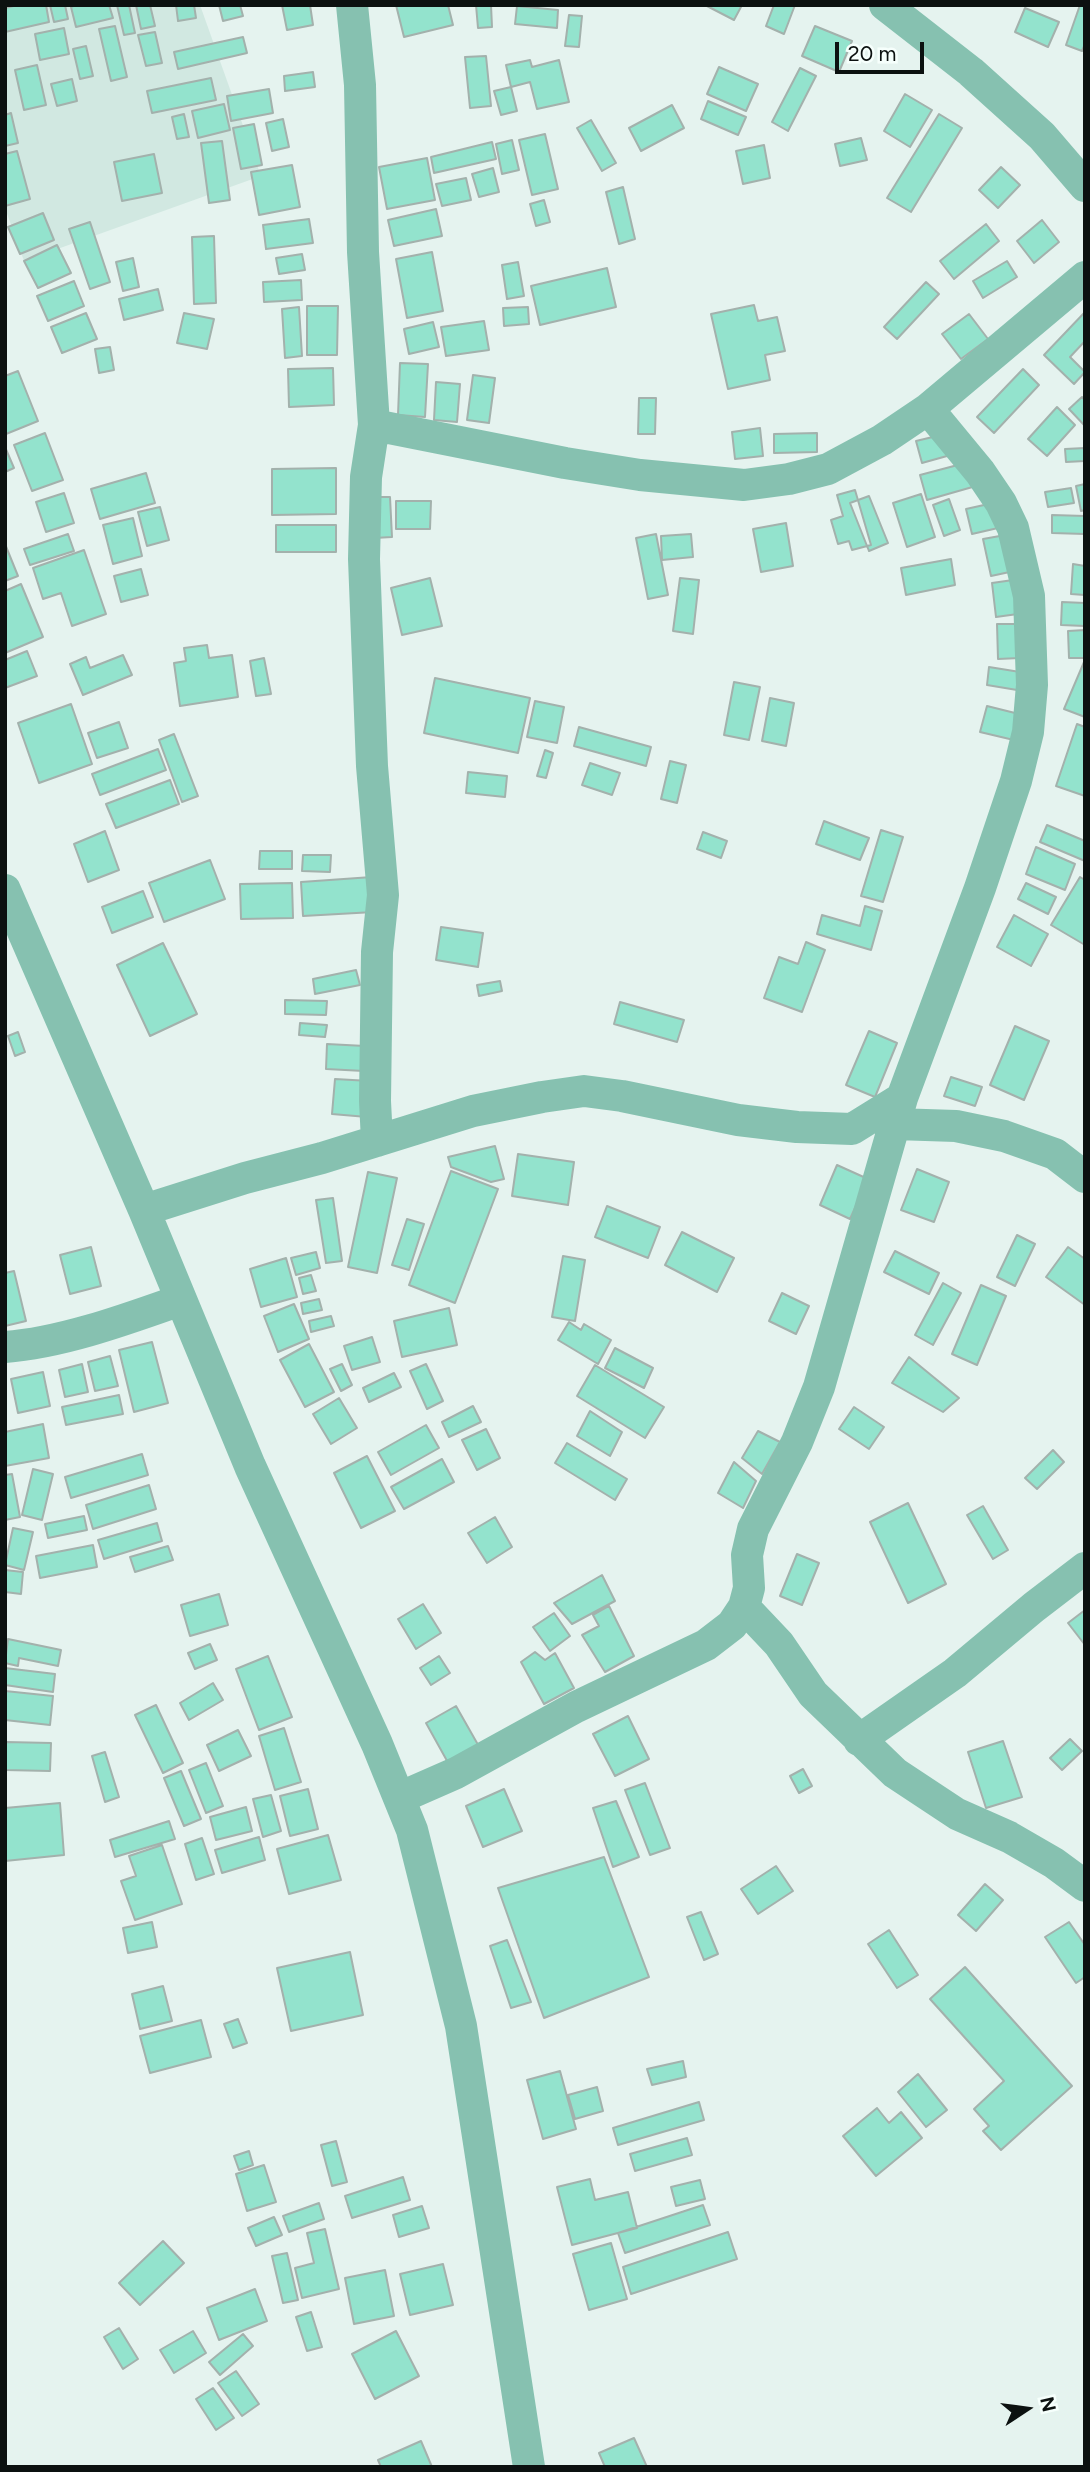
<!DOCTYPE html>
<style>
body{margin:0}
#map{position:relative;width:1090px;height:2472px;overflow:hidden;background:#e5f3ef;font-family:Figtree,sans-serif}
canvas{display:block}
.frame{position:absolute;inset:0;border:7px solid #0c1110;pointer-events:none}
.north{position:absolute;left:992px;top:2374px;width:70px;height:70px;-webkit-text-stroke:5px #f6fffc;paint-order:stroke;rotate:77deg;font-size:19px;font-weight:700;line-height:28px;text-align:center;color:#0c1110}
.north::after{content:'';display:block;margin:auto;width:24px;height:32px;background:#0c1110;clip-path:polygon(50% 0,100% 100%,50% 72%,0 100%)}
.scale{position:absolute;left:835px;top:42px;width:89px;height:32px;box-sizing:border-box;border:4px solid #0c1110;border-top:0;padding-left:9px;font-size:21px;line-height:24px;white-space:nowrap;color:#0c1110;-webkit-text-stroke:5px #f6fffc;paint-order:stroke}
</style>
<div id="map">
<canvas width="1090" height="2472"></canvas>
<div class="frame"></div>
<div class="north">N</div>
<div class="scale">20 m</div>
</div>
<script>
const g = document.querySelector('canvas').getContext('2d');
g.lineJoin = 'round';
function fillPath(path, color) {
  g.fillStyle = color;
  g.fill(path, 'evenodd');
}
function strokePath(path, color, width, dash) {
  g.strokeStyle = color;
  g.lineWidth = width;
  g.lineCap = dash ? 'butt' : 'round';
  g.setLineDash(dash || []);
  g.stroke(path);
}
fillPath(new Path2D(`
 M5,5H200L261,176L24,261L5,208Z`), '#d1e8e1');
const building = new Path2D(`
 M18,5H46L49,22L5,32V8Z
 M50,5H65L68,19L54,22Z
 M76,5H109L113,18L76,27L71,7Z
 M117,5H129L135,33L124,35Z
 M136,5H150L155,26L141,29Z
 M176,5H194L196,18L178,21Z
 M219,5H240L243,16L223,21Z
 M282,5H310L313,25L287,30Z
 M396,5H448L453,25L404,37Z
 M476,5H491L492,27L478,28Z
 M705,5H742L734,20Z
 M774,5H795L784,34L766,26Z
 M1080,5H1085V44L1082,51L1066,45Z
 M517,6L558,10L557,28L515,24Z
 M1025,8L1059,22L1048,47L1015,32Z
 M569,15L582,16L579,47L565,46Z
 M115,26L127,77L111,81L99,29Z
 M815,26L852,41L839,72L802,56Z
 M64,28L69,54L40,60L35,34Z
 M155,32L162,63L146,66L138,35Z
 M243,37L247,53L178,69L174,52Z
 M86,46L93,76L80,79L73,49Z
 M486,56L491,106L470,108L465,57Z
 M530,60L532,67L559,60L569,102L537,109L530,82L511,87L506,65Z
 M37,65L46,105L24,110L15,70Z
 M719,67L758,84L746,111L707,94Z
 M800,68L816,76L788,131L772,122Z
 M313,72L315,87L285,91L284,76Z
 M211,78L216,100L152,113L147,91Z
 M72,79L77,101L57,106L51,84Z
 M511,87L517,111L501,115L494,91Z
 M269,89L273,113L231,121L227,96Z
 M905,94L932,110L910,147L884,131Z
 M708,101L746,117L738,135L701,119Z
 M224,104L230,130L198,138L192,111Z
 M672,105L684,128L641,151L629,128Z
 M11,113L18,143L5,146V115Z
 M184,114L189,137L177,139L172,117Z
 M939,114L962,128L911,212L887,198Z
 M283,119L289,147L272,151L266,123Z
 M591,120L616,163L602,171L577,128Z
 M254,124L262,165L241,169L233,128Z
 M545,134L558,189L532,195L519,140Z
 M861,138L867,160L840,166L835,144Z
 M512,140L519,170L502,174L496,144Z
 M222,141L230,200L209,203L201,143Z
 M492,142L496,159L434,173L431,157Z
 M764,145L770,178L743,184L736,151Z
 M17,151L30,199L5,206V154Z
 M154,154L162,193L122,201L114,162Z
 M427,158L435,200L387,209L379,167Z
 M292,165L300,207L259,215L251,172Z
 M1001,167L1020,185L998,208L979,190Z
 M493,168L499,192L479,197L472,174Z
 M466,178L471,200L442,206L436,184Z
 M623,187L635,239L619,244L606,192Z
 M544,200L550,222L536,226L530,204Z
 M436,209L442,236L394,246L388,220Z
 M43,213L54,240L20,254L8,227Z
 M309,219L313,243L266,249L263,225Z
 M1042,220L1059,242L1034,263L1017,241Z
 M90,222L110,282L90,289L69,229Z
 M986,224L999,241L954,279L940,261Z
 M214,236L216,303L194,304L192,237Z
 M57,245L71,273L38,288L24,261Z
 M432,252L443,311L407,318L396,259Z
 M302,254L305,270L279,274L276,258Z
 M133,258L139,287L123,291L116,262Z
 M1007,261L1017,277L983,298L973,281Z
 M518,262L524,296L507,299L502,265Z
 M607,268L616,307L540,325L531,286Z
 M301,280L302,300L264,302L263,282Z
 M74,281L84,306L48,321L37,296Z
 M926,282L939,294L897,339L884,327Z
 M158,289L163,310L124,320L119,299Z
 M754,305L758,321L777,317L785,351L765,355L770,380L728,389L711,314Z
 M307,306H338L337,355H307Z
 M299,307L302,356L285,358L282,309Z
 M528,307L529,324L504,326L503,308Z
 M1085,312V341L1070,357L1085,372L1074,384L1044,355Z
 M86,313L97,339L62,353L51,327Z
 M184,313L214,319L207,349L177,343Z
 M969,314L988,339L961,359L942,334Z
 M484,321L489,350L446,356L441,327Z
 M433,322L439,347L409,354L404,329Z
 M110,347L114,370L99,373L95,349Z
 M400,363L428,364L425,417L398,415Z
 M333,368L334,405L289,407L288,369Z
 M1023,369L1039,385L994,433L977,417Z
 M18,371L38,421L6,434L5,376Z
 M473,375L495,378L489,423L467,420Z
 M436,382L460,384L457,422L434,420Z
 M1082,397L1085,400V426L1069,409Z
 M639,398H656L655,434H638Z
 M1057,407L1075,425L1047,456L1028,439Z
 M760,428L763,456L735,459L732,432Z
 M45,433L63,480L32,491L14,445Z
 M817,433V452L774,453V434Z
 M941,435L947,456L922,463L916,441Z
 M5,447L14,468L5,472Z
 M1085,448V461L1066,462L1065,449Z
 M969,462L976,486L927,500L920,475Z
 M336,468V514L272,515V469Z
 M146,473L155,503L100,519L91,489Z
 M1085,484V510L1081,511L1076,486Z
 M1071,488L1074,503L1048,507L1045,492Z
 M855,490L871,545L852,550L849,541L838,544L831,520L843,516L837,495Z
 M64,493L74,523L46,532L36,502Z
 M921,494L935,537L907,547L893,503Z
 M869,496L888,543L869,551L850,503Z
 M373,497H390L392,537L374,538Z
 M949,499L960,530L944,536L933,505Z
 M396,501H431L430,529H396Z
 M993,503L998,528L972,534L966,509Z
 M160,507L169,540L147,546L138,512Z
 M1052,515L1085,516V534L1052,533Z
 M133,518L142,556L113,564L103,525Z
 M786,523L793,566L761,572L753,529Z
 M276,525H336V552H276Z
 M68,534L74,551L30,565L24,549Z
 M656,534L668,595L648,599L636,538Z
 M691,534L693,557L662,560L661,536Z
 M1011,534L1019,570L991,576L983,539Z
 M5,544L18,576L5,581Z
 M84,550L106,614L72,626L61,593L43,599L33,568Z
 M951,559L955,585L906,595L901,568Z
 M1073,564L1085,566V595L1071,594Z
 M141,569L148,595L121,602L114,576Z
 M430,578L442,626L402,635L391,588Z
 M680,578L699,580L693,634L673,631Z
 M1020,579L1025,613L996,617L992,583Z
 M21,584L43,637L5,653V591Z
 M1062,602L1085,603V626L1061,625Z
 M997,624H1019L1020,658L998,659Z
 M1085,630V658H1069L1068,631Z
 M207,645L209,658L232,655L238,697L180,706L174,663L186,661L184,648Z
 M27,651L37,676L5,688V660Z
 M123,655L132,675L83,695L70,664L86,657L90,668Z
 M264,658L271,694L256,696L250,661Z
 M1084,662H1085V717L1064,709Z
 M989,667L1020,672L1017,690L987,685Z
 M435,678L530,698L518,753L424,733Z
 M734,682L760,687L749,740L724,735Z
 M770,698L794,703L786,746L762,741Z
 M535,701L564,707L557,743L527,737Z
 M71,704L92,764L39,783L18,723Z
 M987,706L1023,715L1018,741L980,732Z
 M119,722L128,748L97,758L88,733Z
 M1077,724L1085,727V796L1056,786Z
 M579,727L651,747L646,766L574,746Z
 M174,734L198,796L182,802L159,740Z
 M158,749L166,770L100,795L92,774Z
 M545,750L553,753L546,778L537,776Z
 M670,761L686,765L677,803L661,799Z
 M590,763L620,773L612,795L582,785Z
 M468,772L507,776L505,797L466,793Z
 M170,780L179,804L116,828L106,804Z
 M824,821L869,838L860,860L816,844Z
 M1047,825L1085,841V861L1040,842Z
 M881,830L903,837L883,902L861,896Z
 M105,831L119,870L88,882L74,844Z
 M703,832L727,841L721,858L697,849Z
 M1036,847L1075,864L1065,890L1026,874Z
 M260,851H292V869H259Z
 M303,855H331L330,872L302,871Z
 M210,860L225,899L164,922L149,883Z
 M372,877L374,912L303,916L301,882Z
 M1080,877L1085,880V945L1051,925Z
 M292,883L293,918L241,919L240,884Z
 M1026,883L1056,897L1048,914L1018,899Z
 M143,891L153,917L112,933L102,907Z
 M865,906L882,911L871,950L817,934L822,915L860,926Z
 M1014,915L1048,934L1031,966L997,947Z
 M441,927L483,933L478,967L436,960Z
 M806,942L825,950L802,1012L764,998L779,957L798,964Z
 M163,943L197,1014L150,1036L117,965Z
 M356,970L360,985L315,994L313,979Z
 M500,981L502,991L479,996L477,985Z
 M285,1000L327,1001L326,1015L285,1014Z
 M620,1002L684,1020L677,1042L614,1024Z
 M300,1023L327,1025L325,1037L299,1035Z
 M1015,1026L1049,1041L1024,1100L990,1085Z
 M869,1031L897,1043L875,1097L846,1085Z
 M18,1032L25,1052L15,1056L8,1036Z
 M327,1044L365,1046L364,1071L326,1069Z
 M951,1077L982,1087L975,1106L944,1096Z
 M335,1079L370,1081L367,1117L332,1114Z
 M495,1146L504,1179L491,1182L451,1167L448,1157Z
 M518,1154L574,1162L568,1205L512,1196Z
 M837,1165L868,1179L850,1219L820,1205Z
 M917,1169L949,1182L934,1222L901,1210Z
 M451,1171L498,1189L455,1303L409,1285Z
 M368,1172L397,1178L377,1273L348,1267Z
 M333,1198L342,1261L326,1263L316,1200Z
 M607,1206L660,1227L648,1258L595,1237Z
 M407,1219L424,1224L409,1270L392,1265Z
 M682,1232L734,1258L717,1292L665,1265Z
 M1017,1235L1035,1244L1015,1286L997,1277Z
 M91,1247L101,1286L70,1294L60,1255Z
 M1068,1247L1085,1259V1305L1046,1277Z
 M895,1251L939,1273L929,1294L884,1272Z
 M316,1252L320,1268L296,1275L291,1258Z
 M563,1256L585,1260L575,1321L552,1317Z
 M286,1258L297,1297L261,1307L250,1269Z
 M14,1271L26,1321L5,1326V1273Z
 M311,1275L316,1291L303,1294L299,1278Z
 M943,1283L961,1293L933,1345L915,1335Z
 M981,1285L1006,1296L977,1365L952,1354Z
 M782,1293L809,1306L796,1334L769,1321Z
 M319,1299L322,1310L303,1314L301,1303Z
 M294,1304L309,1339L278,1352L264,1316Z
 M449,1308L457,1345L402,1357L394,1321Z
 M331,1316L334,1326L311,1332L309,1321Z
 M569,1322L581,1330L584,1324L611,1340L598,1364L558,1340Z
 M372,1337L380,1362L352,1370L344,1346Z
 M152,1342L168,1403L134,1412L119,1350Z
 M309,1344L334,1392L305,1407L280,1360Z
 M615,1348L653,1368L644,1388L605,1368Z
 M110,1356L118,1386L95,1391L88,1362Z
 M909,1357L959,1398L943,1412L892,1383Z
 M82,1364L88,1392L65,1397L59,1370Z
 M342,1364L352,1385L341,1391L330,1369Z
 M426,1364L443,1401L427,1409L410,1371Z
 M595,1365L664,1407L645,1438L577,1396Z
 M43,1372L50,1406L18,1413L11,1379Z
 M394,1373L401,1387L369,1402L363,1388Z
 M119,1395L123,1414L66,1425L62,1407Z
 M339,1398L357,1428L331,1444L313,1414Z
 M473,1406L481,1422L449,1437L442,1422Z
 M854,1407L884,1427L869,1449L839,1429Z
 M590,1411L622,1432L610,1456L577,1436Z
 M43,1424L49,1458L5,1466V1432Z
 M426,1425L439,1448L391,1475L378,1452Z
 M486,1429L500,1458L477,1470L462,1440Z
 M758,1431L780,1442L762,1474L742,1458Z
 M567,1443L627,1479L615,1500L555,1463Z
 M1053,1450L1064,1462L1037,1489L1025,1478Z
 M142,1454L148,1475L71,1498L65,1477Z
 M367,1456L395,1511L361,1528L334,1473Z
 M442,1459L454,1482L404,1509L391,1487Z
 M734,1462L756,1481L743,1508L718,1493Z
 M33,1469L53,1474L42,1520L22,1515Z
 M12,1474L20,1517L5,1520V1475Z
 M149,1485L156,1509L93,1529L86,1505Z
 M908,1503L946,1584L908,1603L870,1522Z
 M983,1506L1008,1550L993,1559L967,1515Z
 M84,1516L87,1530L48,1538L45,1524Z
 M495,1517L512,1547L487,1563L468,1533Z
 M157,1523L162,1541L104,1559L98,1540Z
 M13,1528L33,1532L24,1570L5,1565Z
 M93,1545L97,1567L40,1578L36,1556Z
 M168,1546L173,1560L135,1572L130,1557Z
 M797,1554L819,1563L802,1605L780,1596Z
 M5,1570L23,1572L21,1594L5,1592Z
 M602,1575L615,1601L572,1624L554,1603Z
 M219,1594L228,1625L190,1636L181,1605Z
 M423,1604L441,1633L416,1649L398,1619Z
 M609,1606L634,1656L605,1672L582,1635L599,1626L593,1615Z
 M1085,1610V1645L1068,1623Z
 M554,1613L570,1636L550,1651L533,1627Z
 M8,1639L61,1650L58,1666L19,1658L18,1666L5,1663Z
 M210,1644L217,1660L195,1669L188,1653Z
 M535,1652L545,1660L555,1653L574,1688L544,1704L521,1662Z
 M268,1656L292,1717L259,1730L236,1669Z
 M439,1656L450,1673L431,1685L420,1668Z
 M5,1668L55,1674L53,1692L5,1685Z
 M213,1683L223,1700L189,1720L180,1703Z
 M5,1691L53,1696L50,1725L5,1720Z
 M156,1705L183,1763L163,1773L135,1715Z
 M456,1706L481,1750L451,1768L426,1723Z
 M628,1716L649,1759L615,1776L593,1734Z
 M284,1728L301,1782L275,1790L259,1736Z
 M238,1730L251,1756L219,1771L207,1745Z
 M1070,1739L1082,1751L1062,1770L1050,1758Z
 M1003,1741L1022,1797L986,1808L968,1752Z
 M6,1742L51,1743L50,1771L5,1770Z
 M105,1752L119,1797L105,1802L92,1756Z
 M206,1763L223,1806L206,1813L189,1770Z
 M803,1769L812,1786L799,1793L790,1776Z
 M181,1771L201,1819L184,1826L164,1778Z
 M645,1783L670,1848L650,1855L625,1790Z
 M308,1789L318,1829L290,1836L280,1796Z
 M504,1789L522,1831L483,1847L466,1806Z
 M271,1795L281,1831L263,1837L253,1799Z
 M616,1801L639,1857L613,1867L593,1808Z
 M60,1803L64,1855L5,1861V1808Z
 M246,1807L252,1831L216,1840L210,1817Z
 M169,1821L175,1839L115,1857L110,1840Z
 M328,1835L341,1880L289,1894L277,1849Z
 M259,1837L265,1860L222,1873L215,1850Z
 M202,1838L214,1874L196,1880L185,1844Z
 M162,1845L182,1904L135,1920L121,1881L136,1876L129,1856Z
 M604,1857L649,1977L544,2018L498,1888Z
 M776,1866L793,1891L758,1914L741,1889Z
 M985,1884L1003,1900L976,1931L958,1915Z
 M701,1912L718,1954L704,1960L687,1917Z
 M152,1922L157,1947L128,1953L123,1928Z
 M1069,1922L1085,1945V1977L1076,1983L1045,1937Z
 M889,1930L918,1975L897,1988L868,1944Z
 M507,1940L531,2002L511,2008L490,1946Z
 M350,1952L363,2015L291,2031L277,1968Z
 M965,1967L1072,2086L1001,2150L983,2131L989,2126L974,2109L1004,2081L930,1999Z
 M163,1986L172,2021L140,2029L132,1994Z
 M238,2019L247,2043L233,2048L224,2024Z
 M201,2020L211,2057L150,2073L140,2036Z
 M683,2061L686,2077L652,2085L647,2069Z
 M560,2071L576,2129L543,2139L527,2080Z
 M918,2074L947,2110L926,2127L898,2092Z
 M597,2087L603,2111L575,2119L568,2095Z
 M699,2102L704,2120L618,2145L613,2128Z
 M877,2108L889,2123L901,2112L922,2138L876,2176L843,2136Z
 M687,2138L692,2155L635,2171L630,2154Z
 M336,2141L347,2182L332,2186L321,2145Z
 M249,2151L253,2165L239,2170L234,2156Z
 M264,2165L276,2202L247,2211L236,2174Z
 M403,2177L410,2200L352,2218L345,2196Z
 M590,2179L595,2200L628,2192L637,2228L572,2245L557,2187Z
 M700,2180L705,2199L676,2206L671,2187Z
 M319,2203L324,2219L289,2232L283,2216Z
 M703,2205L710,2225L625,2253L618,2233Z
 M422,2206L429,2228L399,2237L393,2215Z
 M274,2217L282,2235L256,2246L248,2228Z
 M325,2229L339,2289L302,2298L295,2268L314,2263L307,2233Z
 M728,2232L737,2259L631,2294L623,2267Z
 M163,2241L184,2263L140,2305L119,2283Z
 M611,2243L627,2299L589,2310L573,2254Z
 M287,2253L298,2300L283,2303L272,2256Z
 M443,2264L453,2305L410,2315L400,2274Z
 M385,2270L394,2316L354,2324L345,2278Z
 M255,2289L267,2321L219,2340L207,2308Z
 M311,2312L322,2347L307,2351L296,2317Z
 M119,2328L138,2359L123,2369L104,2337Z
 M193,2331L206,2353L174,2373L160,2350Z
 M396,2331L419,2376L375,2399L352,2354Z
 M243,2334L253,2346L220,2375L209,2362Z
 M236,2371L259,2404L242,2416L218,2383Z
 M213,2388L234,2418L216,2430L196,2399Z
 M634,2438L647,2467H605L599,2453Z
 M421,2441L432,2467H381L378,2460Z`);
fillPath(building, '#93e3cd');
strokePath(building, '#a3b1ac', 2);
strokePath(new Path2D(`
 M352,5L360,85L363,252L374,425L366,477L364,559L372,766L383,895L377,952L375,1101L377,1141
 M885,5L971,72L1042,136L1085,186
 M374,425L565,463L640,475L744,485L789,479L828,469L882,440L928,409L1085,277
 M5,890L144,1210L250,1466L377,1744L412,1830L461,2026L529,2467
 M895,1124L956,1126L1004,1136L1055,1154L1085,1177
 M144,1210L245,1178L322,1158L473,1111L542,1097L584,1091L622,1096L738,1120L797,1127L852,1129L902,1098
 M5,1347C62,1343 127,1319 181,1300
 M744,1607L779,1644L813,1694L895,1773L957,1814L1009,1837L1054,1863L1085,1886
 M859,1740L955,1673L1034,1607L1085,1568
 M399,1798L456,1773L576,1707L706,1645L732,1625L744,1607L749,1588L747,1555L753,1529L797,1442L819,1387L902,1098L980,888L1016,781L1028,732L1032,685L1029,596L1013,528L1001,503L980,472L928,409`), '#86c1b0', 32);
</script>
